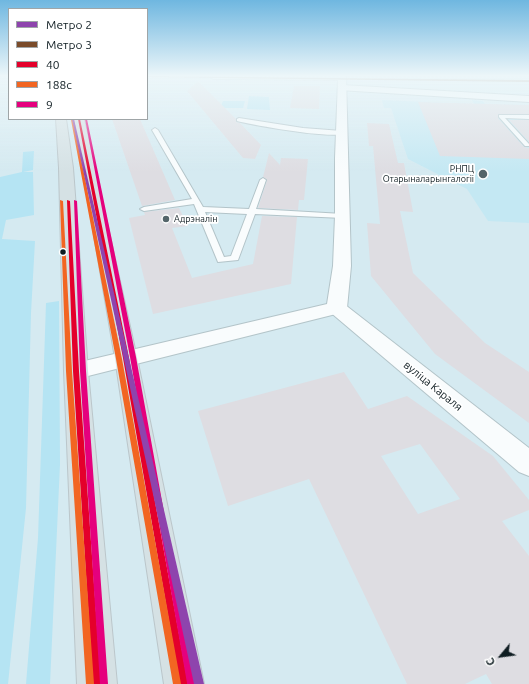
<!DOCTYPE html>
<meta charset="utf-8">
<style>
body{margin:0}
#map{position:relative;width:529px;height:684px;overflow:hidden;background:#d5eaf1;font-family:Ubuntu,sans-serif}
canvas{display:block}
.legend{position:absolute;left:8px;top:8px;width:140px;height:112px;box-sizing:border-box;background:#fff;border:1px solid #9fa5a7;margin:0;padding:5px 7px;list-style:none;font-size:12px;color:#0f1d22}
.legend li{display:flex;align-items:center;gap:8px;height:20px}
.legend b{width:20px;border:1px solid #9fa5a7}
.north{position:absolute;left:481px;top:636px;width:40px;height:40px;-webkit-text-stroke:3px #fff;paint-order:stroke;rotate:241deg;font-size:11px;font-weight:700;line-height:16px;text-align:center;color:#0f1d22}
.north::after{content:'';display:block;margin:auto;width:14px;height:18px;background:#0f1d22;clip-path:polygon(50% 0,100% 100%,50% 72%,0 100%)}
</style>
<div id="map">
<canvas width="529" height="684"></canvas>
<ul class="legend">
<li><b style="height:5px;background:#8e44ad"></b>Метро 2</li>
<li><b style="height:5px;background:#7a4b2a"></b>Метро 3</li>
<li><b style="height:5px;background:#e4002b"></b>40</li>
<li><b style="height:5px;background:#f26522"></b>188с</li>
<li><b style="height:5px;background:#e5007d"></b>9</li>
</ul>
<div class="north">С</div>
</div>
<script>
const g = document.querySelector('canvas').getContext('2d');
g.lineJoin = 'round';
function fillPath(path, color) {
  g.fillStyle = color;
  g.fill(path, 'evenodd');
}
function strokePath(path, color, width, dash) {
  g.strokeStyle = color;
  g.lineWidth = width;
  g.lineCap = dash ? 'butt' : 'round';
  g.setLineDash(dash || []);
  g.stroke(path);
}
function label(font, color, halo, rows, align = 'center') {
  g.font = font + ' Ubuntu,sans-serif';
  g.lineWidth = 3.5;
  g.setLineDash([]);
  g.textBaseline = 'middle';
  g.strokeStyle = halo;
  g.fillStyle = color;
  for (const [text, x, y, turn = 0] of rows) {
    g.save();
    g.translate(x, y);
    g.rotate((+turn || 0) * Math.PI / 180);
    g.textAlign = isNaN(turn) ? turn : align;
    if (halo) g.strokeText(text, 0, 0);
    g.fillText(text, 0, 0);
    g.restore();
  }
}
fillPath(new Path2D(`
 M382,100L474,104L472,100L483,101L485,104L529,105V223L488,221L467,189L408,159L391,108H384Z`), '#c4e8f3');
fillPath(new Path2D(`
 M249,96L269,97L270,110L247,109Z
 M223,101H245L243,108H220Z
 M34,151L33,170L23,172H33L34,215L6,220L2,239L35,241L31,313L26,508L8,684H0V177L22,172L23,152Z
 M59,301L60,464L50,684H26L38,538L46,303Z`), '#b5e4f3');
fillPath(new Path2D(`
 M198,81L236,119V122L240,123L261,145L255,159L243,158L187,91Z
 M294,86H320L319,109L290,108Z
 M418,102L529,105V114H499L498,115V118L524,147L529,148V159L440,156Z
 M112,119H140L175,200L142,206Z
 M509,120H529V142Z
 M367,123L389,124L398,163H404L413,212L400,211L413,273L485,343L529,372V423L435,354L371,276L367,223L380,224L373,146H369Z
 M269,153L280,165L281,158L308,159L304,200H299L298,210L258,208L267,180L263,177Z
 M179,208L188,226L172,228L192,278L253,264L262,216L297,217L291,284L153,314L129,218L145,215L144,212Z
 M344,372L368,409L407,396L493,456L529,500V510L502,521L529,556V684H492L486,674L465,684H407L309,479L228,506L198,411ZM420,444L460,499L418,514L381,456Z`), '#dedde2');
const service = new Path2D(`
 M499,115H529V119L505,118L529,144V146H525L499,117Z
 M239,118L303,128L342,131L345,133C335,140 253,125 237,121V119Z
 M155,128L158,130L203,207L249,209L260,180L263,178L266,180L256,209L343,214L347,216L343,218L255,214L238,260L218,262L194,204L144,211L140,209L144,207L192,199L152,130ZM205,212L247,214L231,256L224,257Z`);
const minor = new Path2D(`
 M342,85L529,96V102L339,90L338,88L339,86Z
 M337,302L344,304L529,448V476L519,472L330,312L327,308L330,304Z`);
const secondary = new Path2D(`
 M209,76H346L351,266L347,308L344,312L76,379L68,377L64,371L68,365L76,363L327,304L333,266L335,216V158L338,80L213,79Z`);
const primary = new Path2D(`
 M56,119H66L73,168L88,371L117,684H77L64,371L59,168Z
 M74,119H84L137,358L204,684H164L115,358Z`);
strokePath(service, '#b3c4c9', 2);
strokePath(minor, '#b3c4c9', 2);
strokePath(secondary, '#b3c4c9', 2);
strokePath(primary, '#bbc6ca', 2);
fillPath(service, '#f9fcfd');
fillPath(minor, '#f9fcfd');
fillPath(secondary, '#f9fcfd');
fillPath(primary, '#d5e1e4');
fillPath(new Path2D(`
 M78,119H80L129,358L188,684H180L123,358Z
 M67,200L70,201L79,371L101,684H93L73,371Z`), '#e4002b');
fillPath(new Path2D(`
 M72,119L73,120L122,359L181,684H173L116,359L71,120Z
 M60,200L63,201L72,371L94,684H86L66,371Z`), '#f26522');
fillPath(new Path2D(`
 M85,119H87L136,357L195,684H187V683L130,357Z
 M74,200L77,201L86,371L108,684H100L80,371Z`), '#e5007d');
fillPath(new Path2D(`
 M72,119H74L204,684H194Z`), '#8e44ad');
fillPath(new Path2D(`
 M147,76L529,80V82L147,77Z`), '#7a4b2a');
const sky = g.createLinearGradient(0, 0, 0, 172);
sky.addColorStop(0, '#6fb7e0');
sky.addColorStop(0.44, '#ecf6f9');
sky.addColorStop(1, '#ecf6f900');
g.fillStyle = sky;
g.fillRect(0, 0, 529, 172);
for (const [x, y, r, color] of [
 [483,174,5,"#54656a"],
 [166,219,4,"#54656a"],
 [63,252,3.5,"#0f1d22"]
]) {
  const dot = new Path2D();
  dot.arc(x, y, r, 0, 2 * Math.PI);
  g.fillStyle = color;
  g.fill(dot);
  strokePath(dot, '#fff', 1.5);
}
label('9px', '#0f1d22', '#fff', [
 ["РНПЦ",474,169],
 ["Отарыналарынгалогіі",474,179],
 ["Адрэналін",174,219,"left"]
], 'right');
label('11px', '#0f1d22', '#fff', [
 ["вуліца Караля",433,386,39]
]);
</script>
